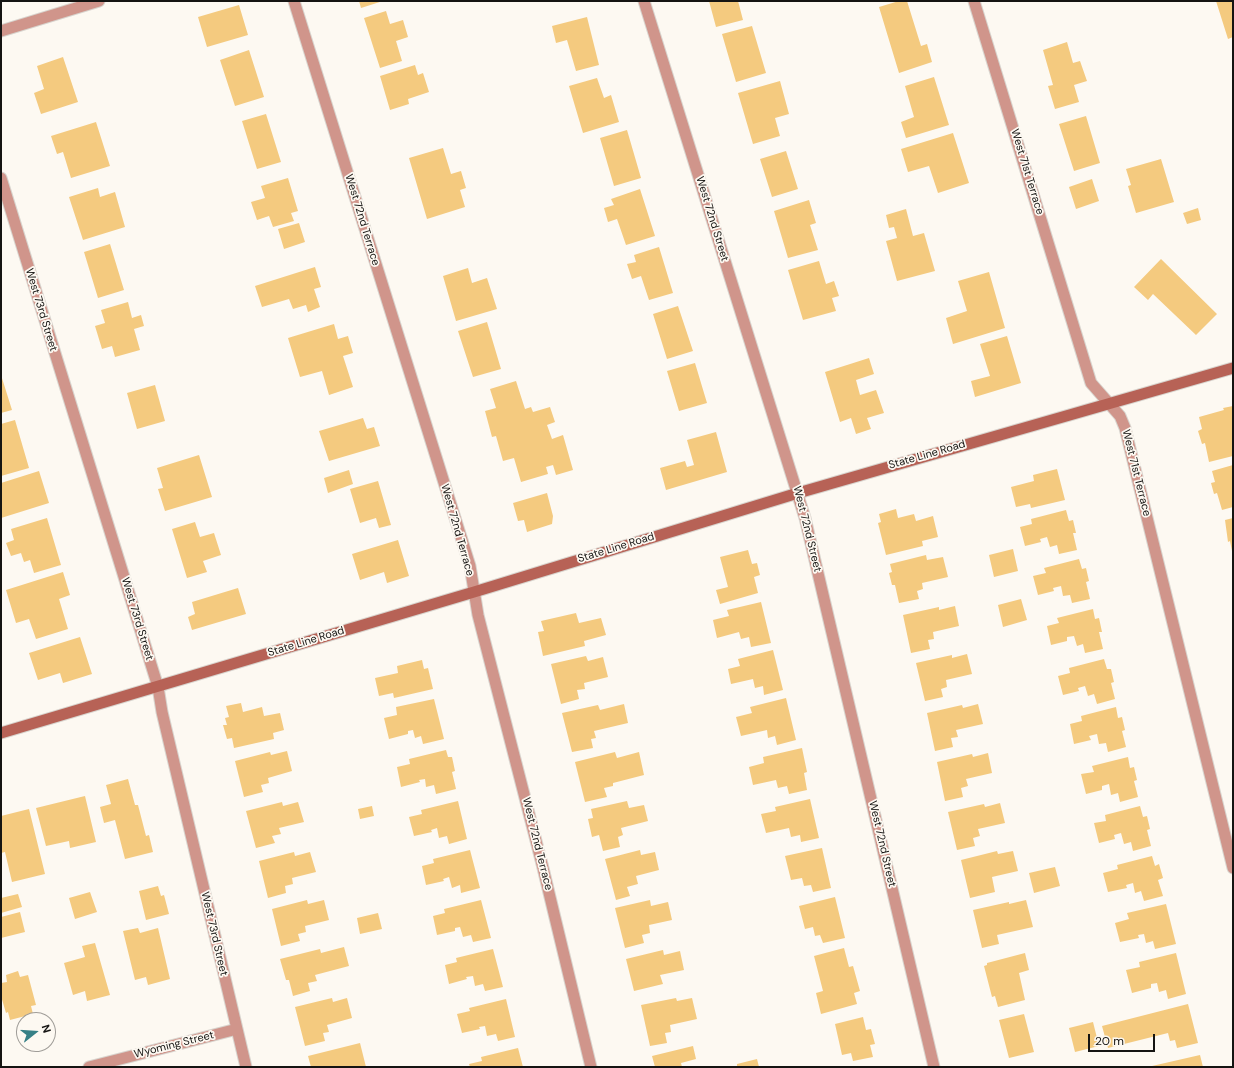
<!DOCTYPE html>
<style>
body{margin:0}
#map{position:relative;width:1234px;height:1068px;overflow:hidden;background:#fdf9f2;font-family:"DM Sans",sans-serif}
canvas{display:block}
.frame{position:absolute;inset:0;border:2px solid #151412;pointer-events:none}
.north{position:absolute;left:16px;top:1012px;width:40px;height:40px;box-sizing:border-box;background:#fdf9f2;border:1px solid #a09d98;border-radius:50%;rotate:73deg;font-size:11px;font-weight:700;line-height:16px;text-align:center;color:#151412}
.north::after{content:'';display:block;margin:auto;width:14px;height:18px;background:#378086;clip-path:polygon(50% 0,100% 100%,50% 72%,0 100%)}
.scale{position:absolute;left:1088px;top:1034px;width:67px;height:18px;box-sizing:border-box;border:2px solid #151412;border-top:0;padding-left:5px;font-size:12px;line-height:14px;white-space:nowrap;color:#151412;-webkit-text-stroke:3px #fdf9f2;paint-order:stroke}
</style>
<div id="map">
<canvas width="1234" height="1068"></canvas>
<div class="frame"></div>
<div class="north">N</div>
<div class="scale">20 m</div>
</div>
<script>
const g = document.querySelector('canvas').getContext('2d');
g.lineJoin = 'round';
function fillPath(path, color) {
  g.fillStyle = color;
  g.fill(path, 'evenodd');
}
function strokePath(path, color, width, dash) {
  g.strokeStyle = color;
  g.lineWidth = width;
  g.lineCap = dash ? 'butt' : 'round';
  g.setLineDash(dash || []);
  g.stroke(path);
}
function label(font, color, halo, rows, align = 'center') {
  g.font = font + ' "DM Sans",sans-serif';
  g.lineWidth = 3.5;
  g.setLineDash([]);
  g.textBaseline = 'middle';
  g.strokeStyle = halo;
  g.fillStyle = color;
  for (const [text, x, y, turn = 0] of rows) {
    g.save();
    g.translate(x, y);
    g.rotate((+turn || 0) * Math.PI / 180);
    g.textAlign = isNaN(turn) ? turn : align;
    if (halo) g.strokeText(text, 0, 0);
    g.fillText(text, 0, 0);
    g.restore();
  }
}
fillPath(new Path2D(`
 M359,1H383L361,8Z
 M709,1H738L743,20L716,27Z
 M899,1H907L921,46L927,44L932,62L899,73L879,7Z
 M1216,1H1233V37L1228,39Z
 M239,5L248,35L207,47L198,17Z
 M386,11L390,24L403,20L408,37L396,41L402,61L380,68L364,18Z
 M587,17L599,65L576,71L567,40L556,43L552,26Z
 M752,26L766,73L736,82L722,34Z
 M1067,42L1073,63L1080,61L1087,81L1074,85L1079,102L1055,109L1048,86L1053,85L1043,50Z
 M249,50L264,97L235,106L220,60Z
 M63,57L78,102L41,114L34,93L44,89L37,66Z
 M415,65L418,75L423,73L429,92L408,99L409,104L390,110L380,76Z
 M934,77L949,125L906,138L901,122L914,117L905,86Z
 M597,78L604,98L611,95L619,122L583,133L569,86Z
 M780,81L789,114L775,118L780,136L753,144L738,93Z
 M266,114L281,162L257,169L242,121Z
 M1086,116L1100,163L1074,171L1059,124Z
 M96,122L110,166L71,178L63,152L57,154L51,136Z
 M627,130L641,178L614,186L600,138Z
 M953,133L969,183L938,193L929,166L908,172L901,149Z
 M443,148L451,174L461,171L466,188L460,190L465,207L427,219L409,158Z
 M786,151L798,189L772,197L760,159Z
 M1161,159L1174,202L1136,213L1128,186L1131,185L1126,169Z
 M288,178L298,211L291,213L294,221L273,227L269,216L257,220L251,202L265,198L261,186Z
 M1092,179L1099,201L1076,209L1069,187Z
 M98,188L100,197L115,192L125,227L83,240L69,197Z
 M640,189L655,236L626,245L617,219L608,222L604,208L614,205L611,199Z
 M809,200L816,223L810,225L818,250L788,258L774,211Z
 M1198,208L1201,220L1187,224L1183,213Z
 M906,209L913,236L924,233L935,271L897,281L886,241L897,238L894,227L889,228L886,215Z
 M299,223L305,242L284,249L278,229Z
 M110,244L124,290L98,298L84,252Z
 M659,247L673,293L649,300L641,276L632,279L627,264L636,262L634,255Z
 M1161,259L1217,314L1196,335L1153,294L1148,300L1134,287Z
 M819,261L826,284L834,281L839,296L832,298L836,311L803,320L788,270Z
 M315,267L321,287L314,289L320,307L308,312L306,305L293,309L289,299L262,307L255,286Z
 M468,268L472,283L487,278L497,309L456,321L443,276Z
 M989,272L1005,328L953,344L946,318L967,311L958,281Z
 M128,302L132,318L141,315L144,326L134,329L140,350L115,357L112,346L102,349L95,326L105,323L101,310Z
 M678,306L693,351L667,359L653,314Z
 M487,322L501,369L473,377L458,331Z
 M334,324L338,339L348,336L353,353L343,356L353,387L329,395L322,371L300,377L288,338Z
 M1007,336L1021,383L975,397L971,381L990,376L980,344Z
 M869,358L874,374L856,380L860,395L876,390L884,413L867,418L871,429L856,434L851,418L840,422L825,372Z
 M695,363L707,403L679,411L667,371Z
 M1,375L12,410L1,413Z
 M516,381L525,409L531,407L533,412L550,407L555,422L547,425L552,439L563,435L573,470L556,475L553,465L546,467L548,474L521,482L514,458L503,461L496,436L492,437L485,411L496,408L490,389Z
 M155,385L165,421L137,429L127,393Z
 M1233,406V456L1209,462L1205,443L1202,444L1198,431L1202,429L1199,417L1224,410L1223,408Z
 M363,418L367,429L374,427L380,446L329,461L319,431Z
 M15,420L29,468L1,476V424Z
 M716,432L727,472L666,490L660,468L685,461L687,467L694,465L687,440Z
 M199,455L212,497L165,511L158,489L163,488L157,468Z
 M1233,465V507L1222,510L1217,493L1214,494L1211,483L1215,482L1212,471Z
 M1057,469L1065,500L1031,508L1030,504L1016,507L1011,487L1034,481L1033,475Z
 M349,470L353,484L328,493L324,478Z
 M39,471L49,503L1,518V483Z
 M378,481L391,525L379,528L376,518L360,523L350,489Z
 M547,493L553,516L552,524L527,532L524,520L518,521L513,503Z
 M896,509L898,518L914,514L916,521L933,516L938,537L922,541L923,546L886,555L878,523L881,522L879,514Z
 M1066,510L1069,521L1073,520L1076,533H1073L1077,550L1059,554L1057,545L1050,547L1047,537L1040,539L1041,542L1025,546L1020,527L1032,524L1031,519Z
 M47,518L61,565L34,573L30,560L24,562L21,553L11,556L6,543L14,540L11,529Z
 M1233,518V551H1232L1230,541L1228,542L1225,520Z
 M195,522L200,537L214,533L221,555L203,561L207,572L187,578L172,529Z
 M398,540L409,576L387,583L384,572L360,580L352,554Z
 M1013,549L1018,571L994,577L989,555Z
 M748,550L752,564L757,563L760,575L754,577L758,593L720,604L716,590L728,587L720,557Z
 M926,555L927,560L943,557L948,577L922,583L923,589L917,591L919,599L899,603L895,585H892L889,573L892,572L890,564Z
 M1079,559L1082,569L1086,568L1089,581L1086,582L1090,599L1072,603L1070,595L1063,596L1061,586L1053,588L1054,591L1038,595L1033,576L1046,573L1044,568Z
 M63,572L70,595L59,599L68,629L36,639L29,619L16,623L6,590Z
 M238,588L246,614L192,630L188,617L195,614L192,602Z
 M1021,599L1027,620L1003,627L998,605Z
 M761,602L771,643L751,647L749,637L741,639L739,632L717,638L713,620L729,616L727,610Z
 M955,606L959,626L933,632L934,639L928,640L930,649L911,653L903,615L939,607V610Z
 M1093,609L1095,619L1099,618L1102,632H1099L1103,649L1085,653L1083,644L1077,646L1074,636L1067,637V641L1051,645L1047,626L1059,623L1057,618Z
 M576,613L579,623L601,618L606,635L584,641L585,646L543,656L538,632L544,631L541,621Z
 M80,637L92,674L63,683L60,673L38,680L29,653Z
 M773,650L783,690L764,695L763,686L755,688L753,679L731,684L728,669L740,666L738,659Z
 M967,654L972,674L946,680L947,687L941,689L943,697L925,701L916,663L952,655V658Z
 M586,656L588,661L603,657L608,677L584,683L585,689L577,690L579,699L561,704L551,664Z
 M1104,659L1107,669H1111L1114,682L1111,683L1115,699L1097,704L1094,694L1088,696L1085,686L1078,688L1079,691L1063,695L1058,676L1070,673L1069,668Z
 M422,660L424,669L428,668L433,689L394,698L393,693L379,696L375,678L398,673L397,666Z
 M786,698L796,740L777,745L775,736L768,738L767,730L741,736L736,717L752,713L750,707Z
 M434,699L444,739L423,744L421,736L415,738L413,730L408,731V734L389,739L384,718L397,715L396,707Z
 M241,703L243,712L262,707L264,716L280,713L284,730L273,733L274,739L234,748L232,738L227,739L223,725H227L225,718L229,717L226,706Z
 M624,704L628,723L594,731L596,738L591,739L593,748L572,752L562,713L598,705L600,710Z
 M978,704L983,724L956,730L958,737L951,738L953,747L935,751L927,713L962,705L963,708Z
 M1116,707L1118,718L1122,717L1125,730L1122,731L1126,747L1108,752L1106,743L1099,744L1097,734L1089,736L1091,740L1074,744L1070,724L1082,721L1081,716Z
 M802,748L807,772L804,773L807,790L789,794L787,786L778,788L776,780L753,785L749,767L764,763L763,757Z
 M446,750L448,757H452L455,771L452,772L456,789L436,794L434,785L426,787L425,779L419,780L420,782L401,787L397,767L410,764L409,759Z
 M287,751L292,771L268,778L269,783L261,785L263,792L244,797L235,761L270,752L271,755Z
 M615,752L617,758L639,752L644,775L613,783V786L604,788L607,797L585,802L575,762Z
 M988,753L992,773L966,779L968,786L961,788L963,797L945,801L937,762L972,754L973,757Z
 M1128,757L1130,768L1134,767L1137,780L1134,781L1138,797L1120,802L1118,793L1111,795L1109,784L1102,786V790L1086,794L1081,774L1094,772L1092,766Z
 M128,779L135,805H138L146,836L149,835L153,852L125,859L115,820L104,823L100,807L111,804L106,785Z
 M85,796L96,842L70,848L69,841L46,846L36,808Z
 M810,799L819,838L801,842L800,835L791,837L789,828L766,833L761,814L776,811L775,807Z
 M458,801L467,839L449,844L447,836L439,838L437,828L431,830L432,832L414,836L409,817L422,814L421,810Z
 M627,801L629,808L644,805L648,821L621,828L623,835L618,837L620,847L603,851L599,835L592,837L588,819L593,818L591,809Z
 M282,802L283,806L298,802L304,822L279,828L281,834L272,836L275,843L256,848L246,811Z
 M1000,803L1005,823L978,829L980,836L973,838L975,846L957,850L948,812L984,804L985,807Z
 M372,806L374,816L360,819L358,809Z
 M1140,806L1143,817L1147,816L1150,829L1147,830L1151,846L1133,851L1131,842L1124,844L1121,833L1114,835L1115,839L1099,843L1094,823L1106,821L1105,815Z
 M29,809L45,874L12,882L5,852L1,853V816Z
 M822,848L831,888L813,892L811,885L804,886L802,878L791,880L785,856Z
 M470,850L480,888L461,893L460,885L452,888L449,877L443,879L444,881L426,885L422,866L434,863L433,859Z
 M640,850L641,855L655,852L659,870L636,876L638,884L627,887L630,896L616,900L605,859Z
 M997,851L998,854L1013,851L1018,871L992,877L995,892L970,898L961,860Z
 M294,852L295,856L310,852L316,872L292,878L293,884L285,886L286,893L268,898L259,861Z
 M1152,856L1155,866L1159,864L1163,878L1158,880L1163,896L1144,901L1141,891L1135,893L1133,883L1126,885L1127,888L1108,892L1103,873L1118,869L1117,865Z
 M1055,867L1060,886L1034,893L1029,873Z
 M158,886L161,896L164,895L169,914L146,920L139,891Z
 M90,892L97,912L75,919L69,898Z
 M18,894L22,907L1,913V898Z
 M835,897L845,938L823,943L820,935L815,936L813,927L805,929L799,906Z
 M307,900L308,904L324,900L329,920L305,926L306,932L298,934L300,941L281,946L272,909Z
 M481,900L491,938L473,942L471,935L463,937L460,927L455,928V931L437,935L433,916L445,913L444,909Z
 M650,900L651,906L668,902L672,920L649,925L650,933L642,935L644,943L625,948L615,908Z
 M1026,900L1033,927L997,935L999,944L982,948L973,910L1009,902V904Z
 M1166,904L1176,944L1155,949L1153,941L1146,943L1144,934L1138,935L1139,938L1120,942L1115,923L1129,919L1127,913Z
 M20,912L25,932L1,938V917Z
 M378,913L382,929L360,934L357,918Z
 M138,928L140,933L158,928L170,979L148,985L146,977L135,980L123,931Z
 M95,943L110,995L87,1001L85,991L73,995L64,963L85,957L82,946Z
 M344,947L349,966L315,975L317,981L308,983L310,991L293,996L289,980H286L280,959L320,949L321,953Z
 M844,948L849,967L853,966L860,991L854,993L857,1004L821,1014L816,993L823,991L814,956Z
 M493,949L503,987L485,991L483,984L475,986L473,976L466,977L467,979L449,984L445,965L457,962L456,958Z
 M663,950L664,955L680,951L684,970L660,975L663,984L634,991L626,959Z
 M1025,953L1029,970L1019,973L1025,1000L998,1007L995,996L992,997L984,966L987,965V963Z
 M1176,953L1186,994L1168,999L1166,990L1159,992L1157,983L1151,984V988L1132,993L1126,970L1140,967L1139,962Z
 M18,971L20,977L28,975L36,1005L31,1006L33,1014L10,1020L8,1012L6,1013L1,996V983L7,982L6,975Z
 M332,998L333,1002L347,998L352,1018L327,1025L329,1032L323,1033L325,1041L305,1046L295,1007Z
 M676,998L677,1001L692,998L697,1019L670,1025L671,1032L665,1033L667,1043L650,1046L641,1005Z
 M506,999L515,1037L498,1041L496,1034L487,1036L485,1026L479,1027L480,1029L462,1033L457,1014L470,1011L469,1008Z
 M1188,1004L1198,1043L1177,1048L1175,1040L1170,1041L1168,1033L1108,1048L1102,1026Z
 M1024,1014L1034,1052L1009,1058L999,1020Z
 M863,1017L866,1030L871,1029L875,1044L870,1045L873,1057L853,1061L851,1053L842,1055L835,1024Z
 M1093,1022L1099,1046L1075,1052L1069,1028Z
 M360,1043L366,1067H311L308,1056Z
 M693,1046L696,1059L681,1063L682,1067H655L652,1056Z
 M518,1048L523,1067H470L469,1064L482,1061L481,1057Z
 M1200,1055L1203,1067H1152V1066Z
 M757,1059L759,1067H737V1064Z`), '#f4ca7f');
const minor = new Path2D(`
 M294,1L470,566L478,615L543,868L591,1067
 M644,1L805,518L934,1067
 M974,1L1091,383L1120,416L1125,428L1233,868
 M1,31L99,1
 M1,178L158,687L162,712L246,1067
 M89,1067L237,1029`);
const secondary = new Path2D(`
 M1,733L474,592L798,493L1233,368`);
strokePath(minor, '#d8d4ce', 13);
strokePath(secondary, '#d8d4ce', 13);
strokePath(minor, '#d0958b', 11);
strokePath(secondary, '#b76256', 11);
label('11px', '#151412', '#fdf9f2', [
 ["West 71st Terrace",1027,172,73],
 ["West 72nd Street",712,219,73],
 ["West 72nd Terrace",362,220,73],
 ["West 73rd Street",41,310,73],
 ["State Line Road",927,455,-16],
 ["West 71st Terrace",1136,473,76],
 ["West 72nd Street",807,529,76],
 ["West 72nd Terrace",457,530,74],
 ["State Line Road",616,548,-17],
 ["West 73rd Street",137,619,73],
 ["State Line Road",306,642,-17],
 ["West 72nd Terrace",537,844,76],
 ["West 72nd Street",882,844,77],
 ["West 73rd Street",214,934,77],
 ["Wyoming Street",174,1045,-14]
]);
</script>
